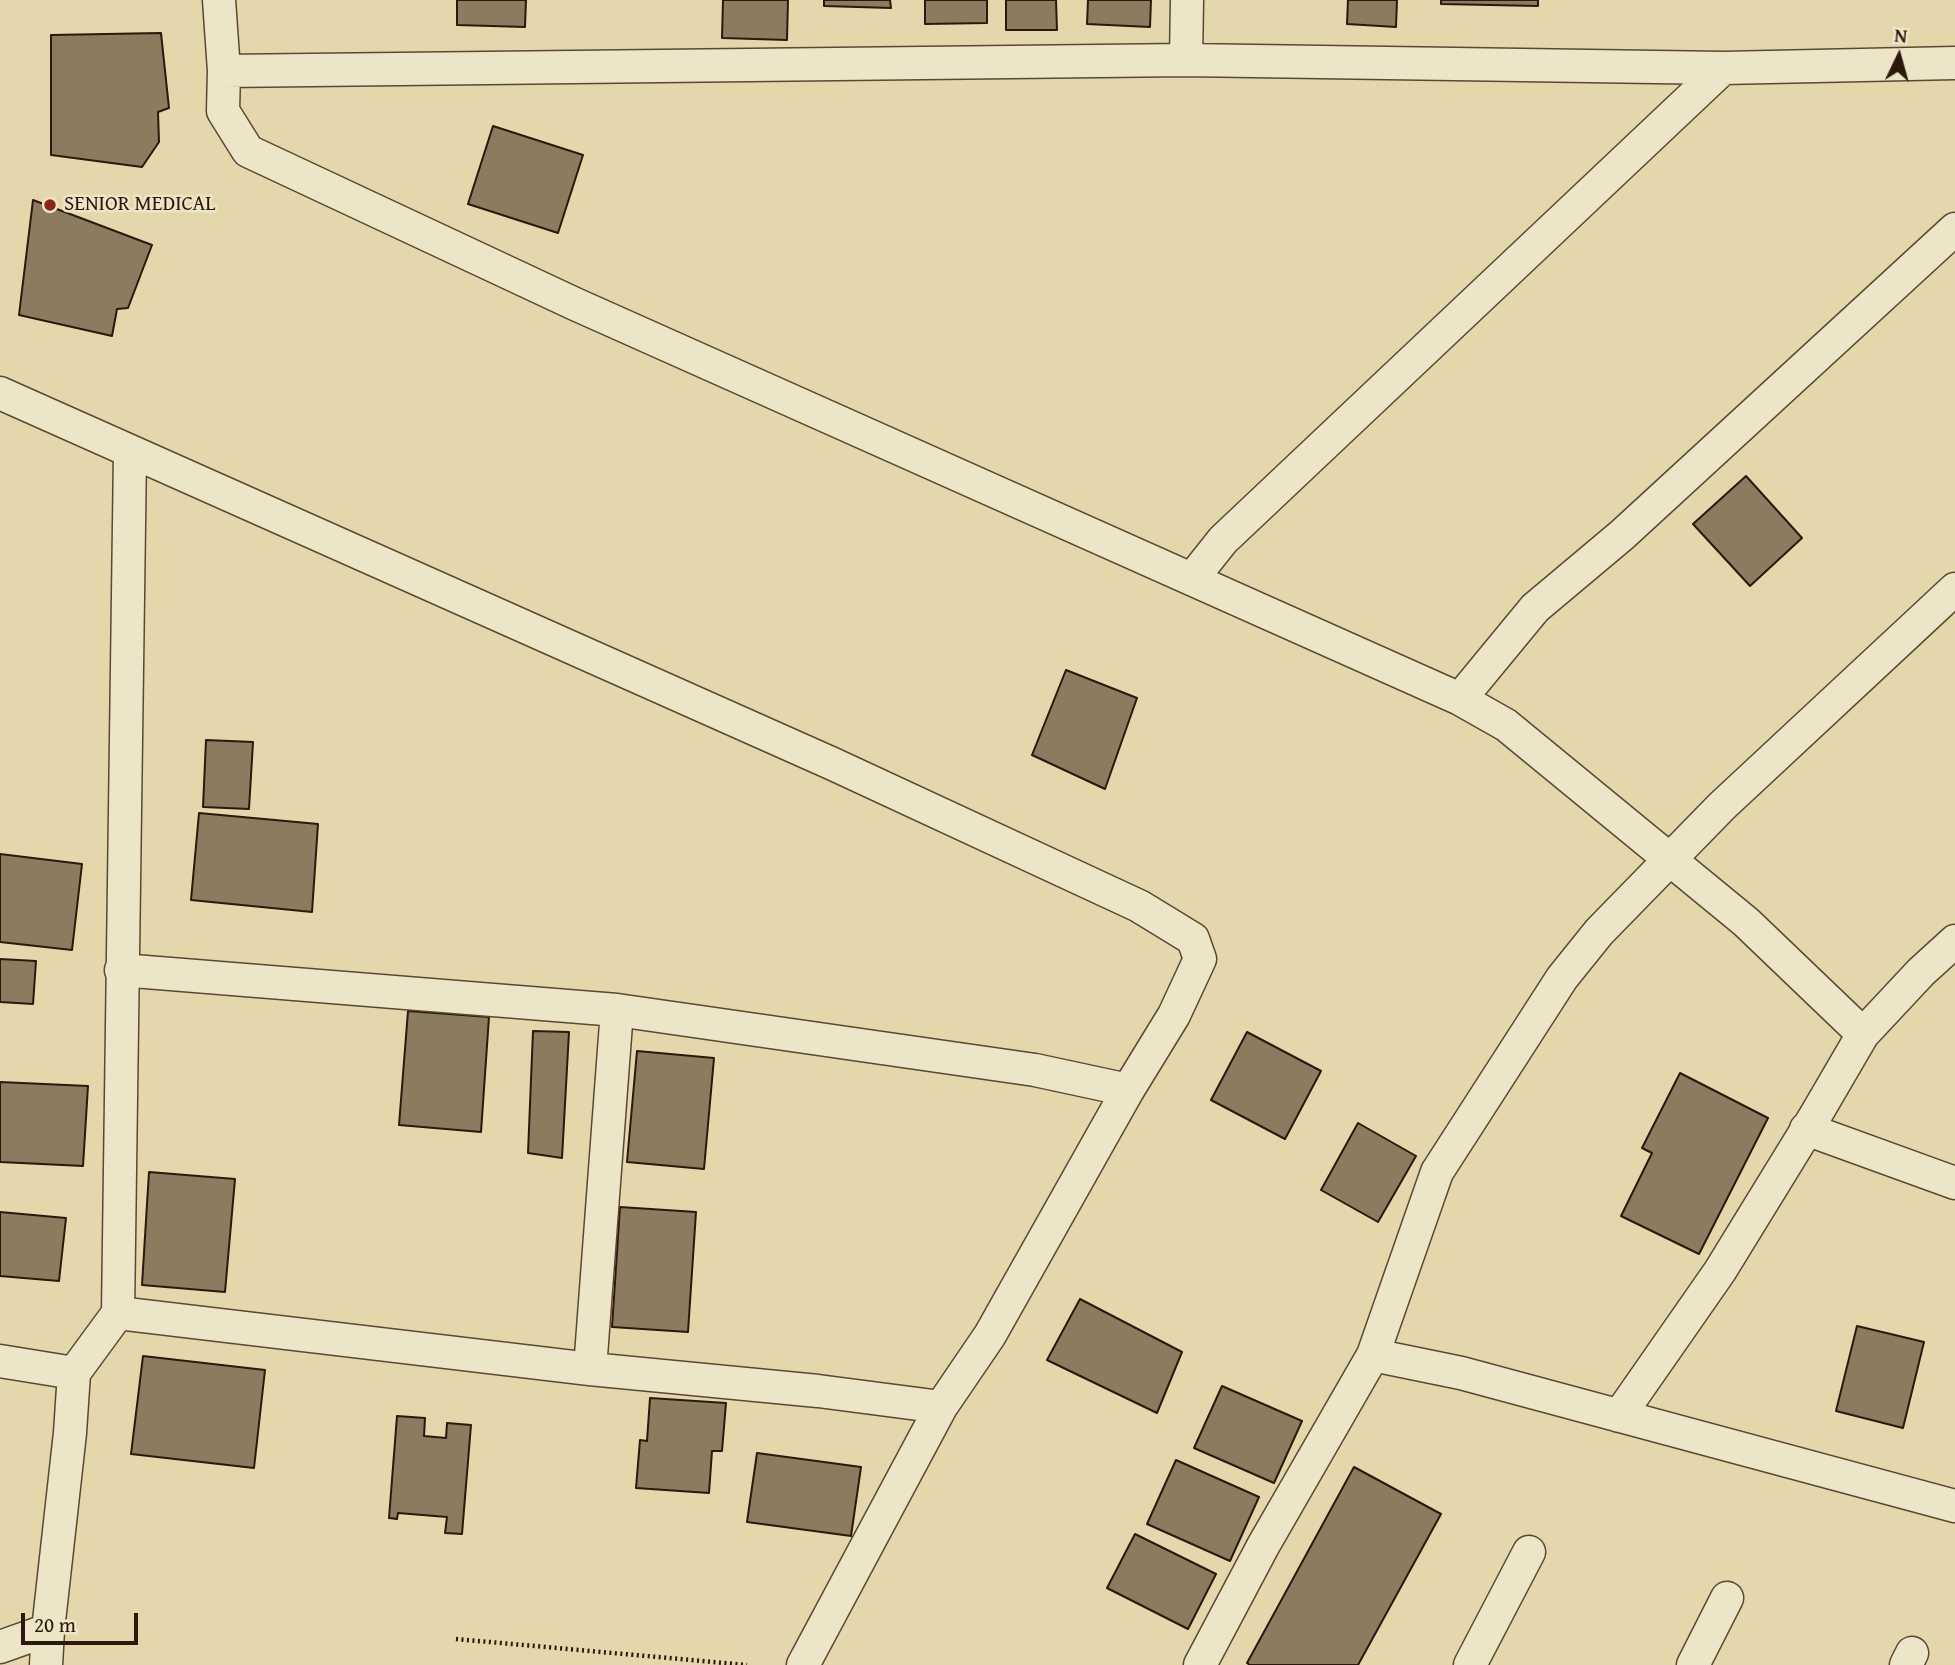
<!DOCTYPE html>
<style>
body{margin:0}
#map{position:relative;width:1955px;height:1665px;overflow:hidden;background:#e3d7ab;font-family:"Gentium Book Plus",serif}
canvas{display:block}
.north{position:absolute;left:1864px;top:21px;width:70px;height:70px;-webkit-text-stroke:5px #ede5c8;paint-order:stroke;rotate:5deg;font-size:19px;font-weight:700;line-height:28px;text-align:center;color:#2c180c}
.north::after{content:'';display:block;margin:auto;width:24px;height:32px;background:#2c180c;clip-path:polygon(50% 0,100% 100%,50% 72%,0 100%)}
.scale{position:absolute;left:21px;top:1613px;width:117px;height:32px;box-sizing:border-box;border:4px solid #2c180c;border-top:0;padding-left:9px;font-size:21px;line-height:24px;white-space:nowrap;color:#2c180c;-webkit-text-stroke:5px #ede5c8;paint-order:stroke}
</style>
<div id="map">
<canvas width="1955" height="1665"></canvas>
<div class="north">N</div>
<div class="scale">20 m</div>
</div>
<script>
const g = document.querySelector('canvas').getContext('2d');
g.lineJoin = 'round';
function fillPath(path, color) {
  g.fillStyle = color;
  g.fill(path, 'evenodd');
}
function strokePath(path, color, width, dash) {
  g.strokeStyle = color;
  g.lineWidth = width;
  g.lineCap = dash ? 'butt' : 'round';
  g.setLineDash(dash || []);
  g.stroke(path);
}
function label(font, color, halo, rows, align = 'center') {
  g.font = font + ' "Gentium Book Plus",serif';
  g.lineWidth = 5;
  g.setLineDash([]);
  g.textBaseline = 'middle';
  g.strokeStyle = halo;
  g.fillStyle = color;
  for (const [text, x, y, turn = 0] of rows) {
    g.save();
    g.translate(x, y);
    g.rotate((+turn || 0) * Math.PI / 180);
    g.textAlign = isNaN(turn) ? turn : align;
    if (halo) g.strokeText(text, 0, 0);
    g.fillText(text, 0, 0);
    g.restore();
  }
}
const building = new Path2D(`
 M457,0H526L525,27L457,25Z
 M723,0H788L787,40L722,38Z
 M824,0H890L891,8L824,6Z
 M925,0H987V23L925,24Z
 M1006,0H1056L1057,30H1006Z
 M1088,0H1151L1150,27L1087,24Z
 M1348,0H1397L1396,27L1347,24Z
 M1441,0H1538V6L1441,4Z
 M161,33L169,108L158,112L159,142L142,167L51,155V35Z
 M493,126L583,155L558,233L468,204Z
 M33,200L152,245L128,308L117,309L112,336L19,315Z
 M1746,476L1802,538L1750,586L1693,524Z
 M1066,670L1137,698L1105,789L1032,755Z
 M206,740L253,742L249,809L203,807Z
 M199,813L318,824L312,912L191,900Z
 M0,854L82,864L72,950L0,942Z
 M0,959L36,961L33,1004L0,1002Z
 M408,1011L489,1017L481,1132L399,1125Z
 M533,1031L569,1032L562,1158L528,1153Z
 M1247,1032L1321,1071L1285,1139L1211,1100Z
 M637,1051L714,1058L704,1169L627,1162Z
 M1680,1073L1768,1118L1699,1254L1621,1216L1652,1153L1642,1148Z
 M0,1082L88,1086L83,1166L0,1162Z
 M1358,1123L1416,1156L1378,1222L1321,1190Z
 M149,1172L235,1179L225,1292L142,1285Z
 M620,1207L696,1212L688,1332L612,1327Z
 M0,1212L66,1218L59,1281L0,1276Z
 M1080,1299L1182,1352L1157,1413L1047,1360Z
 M1857,1326L1924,1342L1903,1428L1836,1411Z
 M143,1356L265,1370L254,1468L131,1454Z
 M1222,1386L1302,1421L1274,1483L1194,1448Z
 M650,1398L726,1403L722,1451H712L709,1493L636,1488L640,1440L647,1441Z
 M397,1416L425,1418L424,1436L446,1438L447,1423L471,1425L462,1534L445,1533L447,1517L398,1513L397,1519L389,1518Z
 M757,1453L861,1467L851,1536L747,1522Z
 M1176,1460L1259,1497L1230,1561L1147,1524Z
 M1354,1467L1441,1514L1358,1665H1250L1247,1663Z
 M1135,1534L1216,1574L1188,1629L1107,1588Z`);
fillPath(building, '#8b7b5f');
strokePath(building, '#2c180c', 2);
const minor = new Path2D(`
 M219,0L224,71L223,111L248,151L575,304L1460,699L1506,725L1746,922L1863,1034
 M1186,60L1187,0
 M224,71L1186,60L1723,68L1955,63
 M0,393L833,764L1139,906L1193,939L1200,959L1174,1015L1128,1090L990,1335L941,1407L803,1665
 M1192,579L1223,540L1723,68
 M1460,699L1535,608L1622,535L1955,229
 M121,970L617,1010L1035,1070L1128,1090
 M1806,1129L1955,1183
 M118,1313L590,1369L818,1391L941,1407
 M1373,1355L1461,1373L1955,1506
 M0,1361L74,1373
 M590,1369L617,1010
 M1619,1416L1720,1271L1814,1118L1863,1034L1921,972L1955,941
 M0,1647L48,1630
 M46,1665L48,1630L70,1433L74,1373L118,1313L130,452
 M1200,1665L1263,1546L1373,1355L1437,1172L1562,978L1599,932L1722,806L1955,589
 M1470,1665L1529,1552
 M1693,1665L1727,1598
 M1906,1665L1912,1653`);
strokePath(minor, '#5a4834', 35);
strokePath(new Path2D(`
 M456,1639L747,1665`), '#2c180c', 4.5, [2, 3.5]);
strokePath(minor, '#ede5c8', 32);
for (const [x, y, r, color] of [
 [50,205,7,"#8f2418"]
]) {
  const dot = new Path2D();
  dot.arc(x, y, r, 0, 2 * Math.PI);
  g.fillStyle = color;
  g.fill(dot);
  strokePath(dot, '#ede5c8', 2.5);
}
label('21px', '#2c180c', '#ede5c8', [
 ["SENIOR MEDICAL",64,205]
], 'left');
</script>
